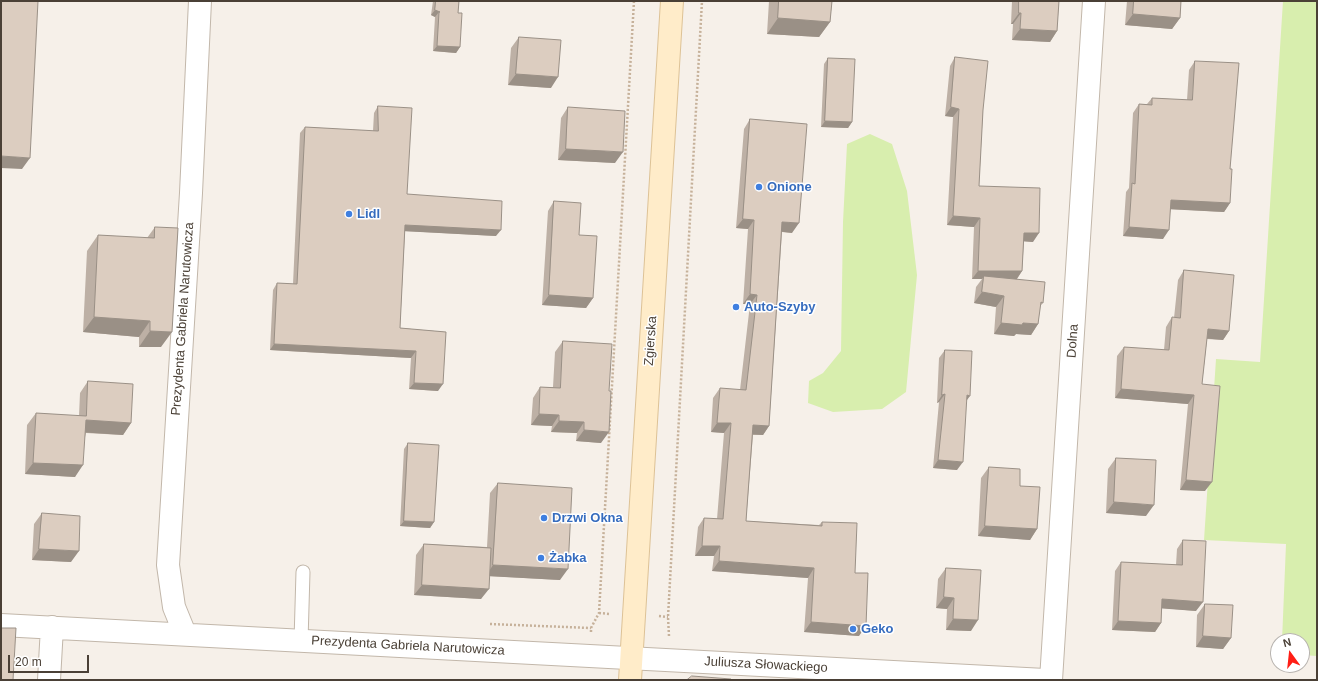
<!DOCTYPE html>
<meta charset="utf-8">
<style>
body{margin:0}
#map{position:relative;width:1318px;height:681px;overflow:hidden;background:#f6f0e9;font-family:Arial,sans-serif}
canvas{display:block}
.frame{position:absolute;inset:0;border:2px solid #4a4036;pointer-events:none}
.north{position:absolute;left:1270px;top:633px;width:40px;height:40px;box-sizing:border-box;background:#fff;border:1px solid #b7b3af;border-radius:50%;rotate:345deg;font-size:11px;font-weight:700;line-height:16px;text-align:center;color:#4a4036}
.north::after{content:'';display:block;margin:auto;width:14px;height:18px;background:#ff1e16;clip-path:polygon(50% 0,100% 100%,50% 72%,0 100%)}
.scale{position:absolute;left:8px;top:655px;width:81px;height:18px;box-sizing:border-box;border:2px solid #4a4036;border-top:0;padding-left:5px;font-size:12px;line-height:14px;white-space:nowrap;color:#4a4036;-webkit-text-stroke:3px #fff;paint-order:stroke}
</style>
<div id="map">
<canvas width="1318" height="681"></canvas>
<div class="frame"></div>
<div class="north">N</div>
<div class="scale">20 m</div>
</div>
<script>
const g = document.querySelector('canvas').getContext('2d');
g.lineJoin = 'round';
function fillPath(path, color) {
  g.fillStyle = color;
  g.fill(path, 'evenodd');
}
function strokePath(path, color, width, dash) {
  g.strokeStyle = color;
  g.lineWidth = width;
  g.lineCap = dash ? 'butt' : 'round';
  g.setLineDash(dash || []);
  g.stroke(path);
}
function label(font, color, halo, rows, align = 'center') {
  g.font = font + ' Arial,sans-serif';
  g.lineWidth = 3;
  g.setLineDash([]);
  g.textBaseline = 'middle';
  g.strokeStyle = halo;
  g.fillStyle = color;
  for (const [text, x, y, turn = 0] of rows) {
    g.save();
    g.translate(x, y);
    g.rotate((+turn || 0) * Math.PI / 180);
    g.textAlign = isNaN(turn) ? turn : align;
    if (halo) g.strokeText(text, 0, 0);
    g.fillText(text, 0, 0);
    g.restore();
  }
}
fillPath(new Path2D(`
 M1283,1H1317V656L1302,655V641H1282L1286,544L1204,540L1216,359L1260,362Z
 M870,134L892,144L907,191L917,275L906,392L882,409L833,412L808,403L809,381L823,373L841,351L843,222L847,144Z`), '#d8eeae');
const service = new Path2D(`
 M301,641L303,572`);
const minor = new Path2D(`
 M1,625L1045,680
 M185,634L174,607L168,565L191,193L200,1
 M49,680L52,627
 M1051,680L1094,1`);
const secondary = new Path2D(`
 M630,680L672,1`);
strokePath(service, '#c2b7aa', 15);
strokePath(minor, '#c2b7aa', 24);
strokePath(secondary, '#ddc296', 24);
strokePath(new Path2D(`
 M599,613L610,614
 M659,616L668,617
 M490,624L591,628
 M591,632V628L599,613L634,1
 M669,636L668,617L702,1`), '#c6b19a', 2.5, [2, 2]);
strokePath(service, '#fff', 13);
strokePath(minor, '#fff', 22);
strokePath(secondary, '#ffecc9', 22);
fillPath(new Path2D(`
 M433,1H459L458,13L460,47L456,53L433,51L435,17L431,15Z
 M769,1H832L830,22L819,37L767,34Z
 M1012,1H1059L1057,31L1050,42L1012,40L1013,24H1011Z
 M1127,1H1181L1180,18L1172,29L1125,25Z
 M519,37L551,88L508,85L511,48Z
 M955,57L983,110L979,186L1033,242L1024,241L1022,271L1017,279L1043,303L1040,306L1038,324L1031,335L1016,334L1014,336L994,334L996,307L974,303L976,287L982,279H972L974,227L947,225L953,117L945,116L950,66Z
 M828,58L852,122L848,128L821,127L824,64Z
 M1195,61L1230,169V203L1224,212L1171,209L1163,239L1123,236L1126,192L1129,188L1133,113L1139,104H1147L1152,98L1187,100L1189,70Z
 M378,106L407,194L496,236L405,231L400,328L446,332L438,391L409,389L411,358L270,350L273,290L277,283L293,284L300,133L305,127L373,131L374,113Z
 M568,107L615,163L558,160L561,118Z
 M750,119L792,233L782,232L769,426L763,435H753L746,521L819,525L822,522L855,573L859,636L804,632L808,578L712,571L714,556H695L698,527L704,518L717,519L724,433L711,432L713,398L720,388L740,390L750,304H743L748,229L736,228L744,129Z
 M554,201L593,298L586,308L542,305L548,211Z
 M155,227L161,347H139V337L83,332L87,251L98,235L147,238Z
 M1184,270L1229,331L1223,340L1207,339L1202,384L1205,491L1180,490L1188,404L1115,398L1117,356L1124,347L1164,350L1166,327L1172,317L1174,318L1178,280Z
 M563,341L601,443L576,441L577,433L551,432L552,426L531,425L533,398L540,387H553L555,352Z
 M945,350L966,401L957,470L933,468L939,402L937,403L939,358Z
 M88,381L131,423L123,435L86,433L75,477L25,474L27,425L36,413L79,416L80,393Z
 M408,443L434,522L430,528L400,526L404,449Z
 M1116,458L1146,516L1106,513L1108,469Z
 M989,467L1020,486L1037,529L1030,540L978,536L981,478Z
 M498,483L560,580L489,576L481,599L414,595L416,555L424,544L487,547L490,493Z
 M42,513L71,562L32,560L34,524Z
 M1183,540L1196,611L1162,608L1161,623L1155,632L1112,630L1115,571L1121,562L1176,565L1177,549Z
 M946,568L971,631L946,630L947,609L936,608L938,579Z
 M1205,604L1231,638L1223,649L1196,647L1197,615Z`), '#bdb0a5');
fillPath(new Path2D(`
 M435,10L440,12H439L435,17L431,15Z
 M1019,13H1021L1013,24H1011Z
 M1133,14L1180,18L1172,29L1125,25Z
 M778,18L830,22L819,37L767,34Z
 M1020,29L1057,31L1050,42L1012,40Z
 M437,46L460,47L456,53L433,51Z
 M516,74L558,77L551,88L508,85Z
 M951,107L959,109L953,117L945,116Z
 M825,121L852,122L848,128L821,127Z
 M566,149L623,152L615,163L558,160Z
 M1,156L30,158L22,169L1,168Z
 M1171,200L1230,203L1224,212L1165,209Z
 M953,216L980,218L974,227L947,225Z
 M743,219L754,220L748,229L736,228Z
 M782,222L799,223L792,233L776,231Z
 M405,225L501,230L496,236L401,231Z
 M1129,227L1169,230L1163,239L1123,236Z
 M1024,233H1039L1033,242L1018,241Z
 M978,271H1022L1016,280L984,276L982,279H972Z
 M982,292L1004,296L996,307L974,303Z
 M750,294L757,295L750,304H743Z
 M549,295L593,298L586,308L542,305Z
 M94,317L150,321L139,337L83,332Z
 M1001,323H1023L1038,324L1031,335L1016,334L1014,336L994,334Z
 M1208,329L1229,331L1223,340L1201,338Z
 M150,331L172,332L161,347H139Z
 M274,344L416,351L411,358L270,350Z
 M414,383L443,384L438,391L409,389Z
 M1121,389L1194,395L1188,404L1115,398Z
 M945,394L939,402L937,403L942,395Z
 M967,395L970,396L964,404Z
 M539,414L559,415L552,426L531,425Z
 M86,420L131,423L123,435L78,432Z
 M559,421L584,422L577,433L551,432Z
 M717,423H731L724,433L711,432Z
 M753,425L769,426L763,435L747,434Z
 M584,430L609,432L601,443L576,441Z
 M938,460L963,462L957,470L933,468Z
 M33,463L83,465L75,477L25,474Z
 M1186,480L1212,482L1205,491L1180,490Z
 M1114,502L1154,505L1146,516L1106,513Z
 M404,521L434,522L430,528L400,526Z
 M985,526L1037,529L1030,540L978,536Z
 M702,546H720L714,556H695Z
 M39,549L79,551L71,562L32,560Z
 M719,561L814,568L808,578L712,571Z
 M493,565L568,569L560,580L486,576Z
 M422,585L489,589L481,599L414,595Z
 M944,597L954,598L947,609L936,608Z
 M1162,599L1203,602L1196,611L1156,608Z
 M953,619L978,620L971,631L946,630Z
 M1118,621L1161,623L1155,632L1112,630Z
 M811,622L866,626L859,636L804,632Z
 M1203,636L1231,638L1223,649L1196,647Z`), '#9a9086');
const building = new Path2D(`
 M1,1H38L30,158L1,156Z
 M436,1H459L458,13H462L460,47L437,46L439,12H440L435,10Z
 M779,1H832L830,22L778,18Z
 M1019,1H1059L1057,31L1020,29L1021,13H1019Z
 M1134,1H1181L1180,18L1133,14Z
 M519,37L561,40L558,77L516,74Z
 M955,57L988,61L983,110L979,186L1040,188L1039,233H1024L1022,271H978L980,218L953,216L959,109L951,107Z
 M828,58L855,59L852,122L825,121Z
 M1195,61L1239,63L1230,169H1232L1230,203L1171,200L1169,230L1129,227L1132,183L1135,184L1139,104L1152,105V98L1192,100Z
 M378,106L412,108L407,194L502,201L501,230L405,225L400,328L446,332L443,384L414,383L416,351L274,344L277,283L297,284L305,127L378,131Z
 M568,107L625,111L623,152L566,149Z
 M750,119L807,124L799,223L782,222L769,426L753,425L746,521L822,526V522L857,523L855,573H868L866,626L811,622L814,568L719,561L720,546H702L704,518L723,519L731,423H717L720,388L746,390L757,295L750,294L754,220L743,219Z
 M554,201L581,203L579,235L597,236L593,298L549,295Z
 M155,227L178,228L172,332L150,331V321L94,317L98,235L154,238Z
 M1184,270L1234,275L1229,331L1208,329L1202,384L1220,386L1212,482L1186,480L1194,395L1121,389L1124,347L1169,350L1172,317L1180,318Z
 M984,276L1045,282L1043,303L1041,302L1038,324L1023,323L1022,325L1001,323L1004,296L982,292Z
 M563,341L612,344L609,391H611L609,432L584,430V422L559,421V415L539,414L540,387L560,388Z
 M945,350L972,351L970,396L967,395L963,462L938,460L945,394L942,395Z
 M88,381L133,384L131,423L86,420L83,465L33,463L36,413L86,416Z
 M408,443L439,445L434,522L404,521Z
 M1116,458L1156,460L1154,505L1114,502Z
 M989,467L1020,469V486L1040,487L1037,529L985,526Z
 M498,483L572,488L568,569L493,565Z
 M42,513L80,516L79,551L39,549Z
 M1183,540L1206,541L1203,602L1162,599L1161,623L1118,621L1121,562L1182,565Z
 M424,544L491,548L489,589L422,585Z
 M946,568L981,570L978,620L953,619L954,598L944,597Z
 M1205,604L1233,605L1231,638L1203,636Z
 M1,628H16L13,680H1Z
 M692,676L731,679V680H687Z`);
fillPath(building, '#dccdc0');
strokePath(building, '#9a9086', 1);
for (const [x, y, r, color] of [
 [759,187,4,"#3f7fe0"],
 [349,214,4,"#3f7fe0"],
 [736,307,4,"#3f7fe0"],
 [544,518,4,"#3f7fe0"],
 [541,558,4,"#3f7fe0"],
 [853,629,4,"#3f7fe0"]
]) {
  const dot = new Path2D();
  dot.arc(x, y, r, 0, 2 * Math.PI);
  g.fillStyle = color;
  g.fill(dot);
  strokePath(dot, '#fff', 1.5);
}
label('bold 13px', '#366cbe', '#fff', [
 ["Onione",767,187],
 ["Lidl",357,214],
 ["Auto-Szyby",744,307],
 ["Drzwi Okna",552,518],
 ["Żabka",549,558],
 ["Geko",861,629]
], 'left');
label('13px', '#4a4036', '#fff', [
 ["Prezydenta Gabriela Narutowicza",183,319,-86],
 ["Zgierska",651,341,-86],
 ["Dolna",1073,341,-86],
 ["Prezydenta Gabriela Narutowicza",408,646,3],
 ["Juliusza Słowackiego",766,665,3]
]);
</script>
